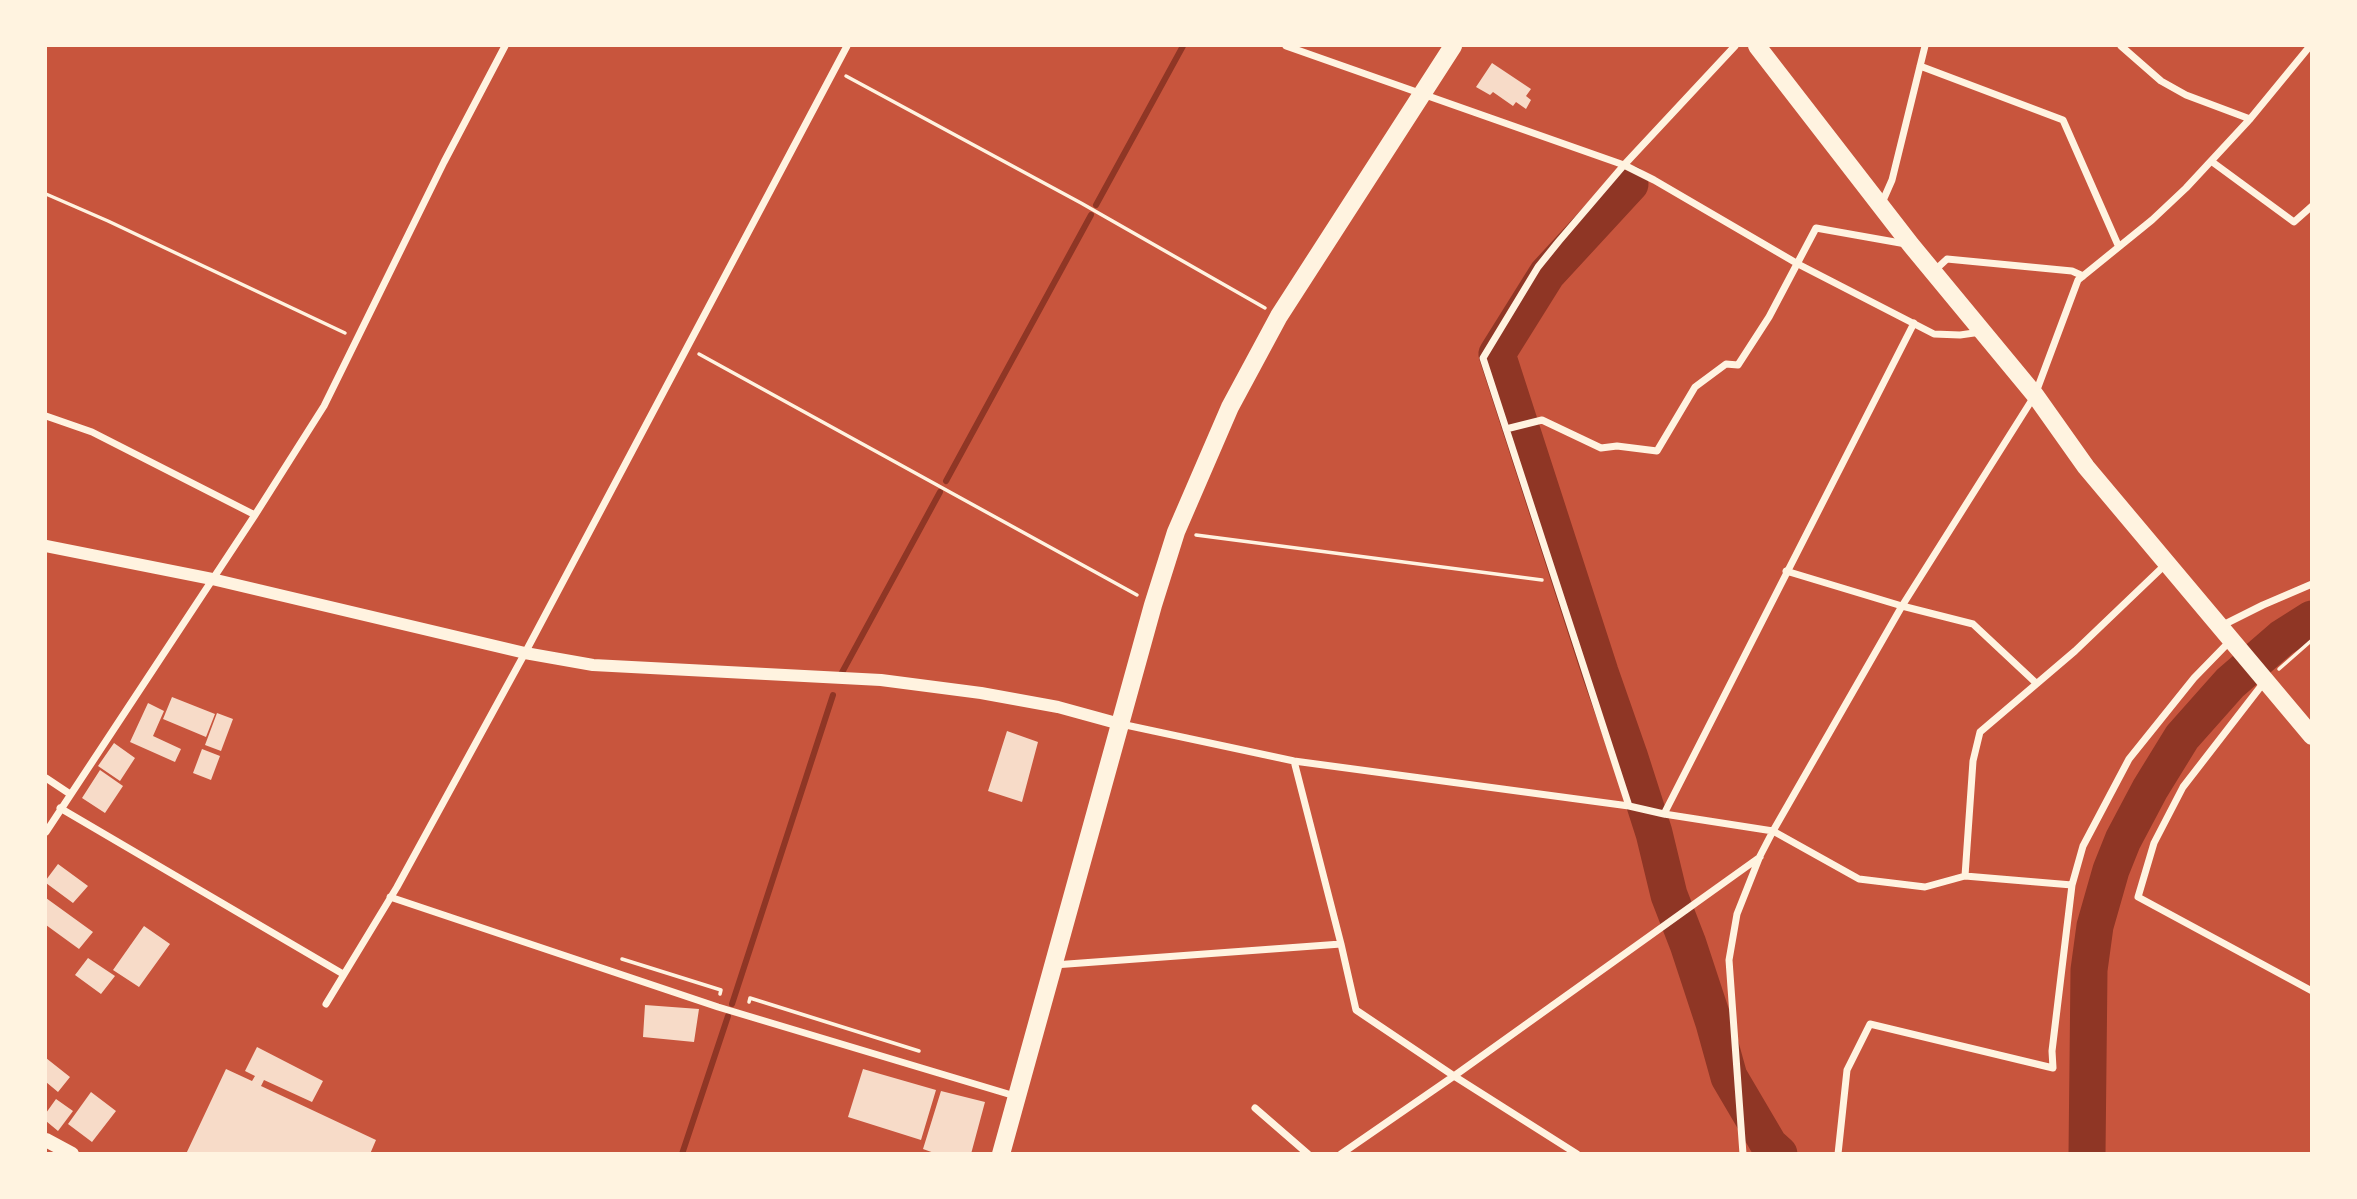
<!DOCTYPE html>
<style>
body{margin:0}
#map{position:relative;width:2357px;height:1199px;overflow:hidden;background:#c8553d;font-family:Barlow,sans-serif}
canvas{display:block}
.frame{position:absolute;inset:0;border:47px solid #fff3e0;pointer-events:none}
</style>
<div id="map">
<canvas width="2357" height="1199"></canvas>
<div class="frame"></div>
</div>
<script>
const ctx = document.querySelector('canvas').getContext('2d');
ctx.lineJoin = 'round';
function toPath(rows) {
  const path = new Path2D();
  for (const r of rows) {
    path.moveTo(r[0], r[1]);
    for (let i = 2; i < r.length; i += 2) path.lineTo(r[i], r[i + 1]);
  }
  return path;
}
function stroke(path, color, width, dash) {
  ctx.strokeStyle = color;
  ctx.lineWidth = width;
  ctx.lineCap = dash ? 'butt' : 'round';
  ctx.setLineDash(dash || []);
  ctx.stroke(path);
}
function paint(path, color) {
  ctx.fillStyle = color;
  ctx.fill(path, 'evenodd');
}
stroke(toPath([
 [1096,205,1183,46],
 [946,481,1091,215],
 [839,678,940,492],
 [732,1004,833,695],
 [682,1154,728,1016]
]), '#8f3625', 6);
stroke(toPath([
 [1630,184,1547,274,1497,354,1600,672,1629,755,1654,833,1669,895,1688,944,1714,1023,1729,1077,1769,1145,1779,1154],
 [2087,1154,2089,970,2095,926,2111,870,2123,840,2150,789,2182,737,2230,683,2282,638,2312,619]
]), '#8f3625', 37);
paint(toPath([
 [1492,63,1531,89,1526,96,1531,100,1526,109,1516,102,1513,106,1493,92,1490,95,1476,87],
 [172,697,215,714,206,737,163,719],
 [148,703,164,711,153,736,181,749,175,762,130,742],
 [217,713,233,719,221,751,205,745],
 [1007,731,1038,742,1022,802,988,791],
 [114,743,135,758,120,781,98,766],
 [202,749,220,756,211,780,193,773],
 [100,770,123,786,105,813,82,798],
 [58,864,88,886,73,903,46,883,46,880],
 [46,898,93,932,79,949,46,925],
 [144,926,170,944,139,987,113,970],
 [88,958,115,976,101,994,75,975],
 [645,1005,699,1009,694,1042,643,1037],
 [257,1047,323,1081,312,1102,264,1080,261,1086,376,1140,370,1154,186,1154,226,1069,252,1081,255,1076,245,1071],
 [46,1058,70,1077,58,1092,46,1082],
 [863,1069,936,1090,921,1140,848,1117],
 [941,1091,985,1102,971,1154,937,1154,923,1149],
 [91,1092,116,1111,92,1142,68,1124],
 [56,1099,73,1111,58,1131,46,1121,46,1113]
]), '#f7dbc8');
stroke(toPath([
 [846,76,1081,203,1265,308],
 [46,194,108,221,345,333],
 [699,354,1137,595],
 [1196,535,1542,580],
 [2279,669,2312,640],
 [622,959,721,990,720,994],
 [749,1002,750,998,919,1051]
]), '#fff3e0', 3.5);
stroke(toPath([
 [1286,46,1624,165,1654,180,1798,264,1934,334,1960,335,1981,332],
 [2121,46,2161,81,2186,95,2250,119],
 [1920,66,2063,120,2118,245],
 [2211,161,2294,222,2312,206],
 [1881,205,1892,180,1925,46],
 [1933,272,1947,259,2072,271,2083,276],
 [46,416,92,432,255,515],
 [1506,429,1542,420,1601,448,1617,446,1657,451,1695,387,1726,364,1738,365,1769,317,1816,228,1906,244],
 [1786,571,1902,606,1973,624,2036,683],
 [2221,626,2263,605,2312,584],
 [2265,681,2183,787,2154,843,2138,897,2312,991],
 [1121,724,1294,761,1629,806,1664,814,1773,831,1859,879,1925,887,1965,876,2072,885],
 [1294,761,1341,944],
 [46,778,70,794],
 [1629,806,1483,358,1538,267,1559,241,1624,165,1735,46],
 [60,808,343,974],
 [1664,814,1914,323],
 [46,832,255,515,324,406,444,162,505,46],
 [1965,876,1973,761,1980,732,2075,651,2167,563],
 [390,897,718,1007,1015,1096],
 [1054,965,1341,944,1356,1010,1454,1076,1577,1154],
 [326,1004,397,887,525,653,847,46],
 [1255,1108,1308,1154],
 [1341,1154,1454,1076,1760,857],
 [1743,1154,1729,960,1737,914,1760,856,1773,831,1902,606,2035,395,2078,280,2152,220,2186,188,2250,119,2310,46],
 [1838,1154,1847,1070,1870,1024,2053,1068,2052,1051,2072,885,2083,846,2129,759,2194,678,2231,640]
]), '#fff3e0', 7);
stroke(toPath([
 [46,546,212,579,525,653,593,665,881,680,981,693,1058,707,1120,724]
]), '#fff3e0', 12);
stroke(toPath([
 [46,1140,72,1154]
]), '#fff3e0', 14);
stroke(toPath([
 [1757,46,1911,245,2035,395,2086,467,2312,736],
 [1001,1154,1153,605,1176,532,1230,407,1279,316,1453,46]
]), '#fff3e0', 18);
</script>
